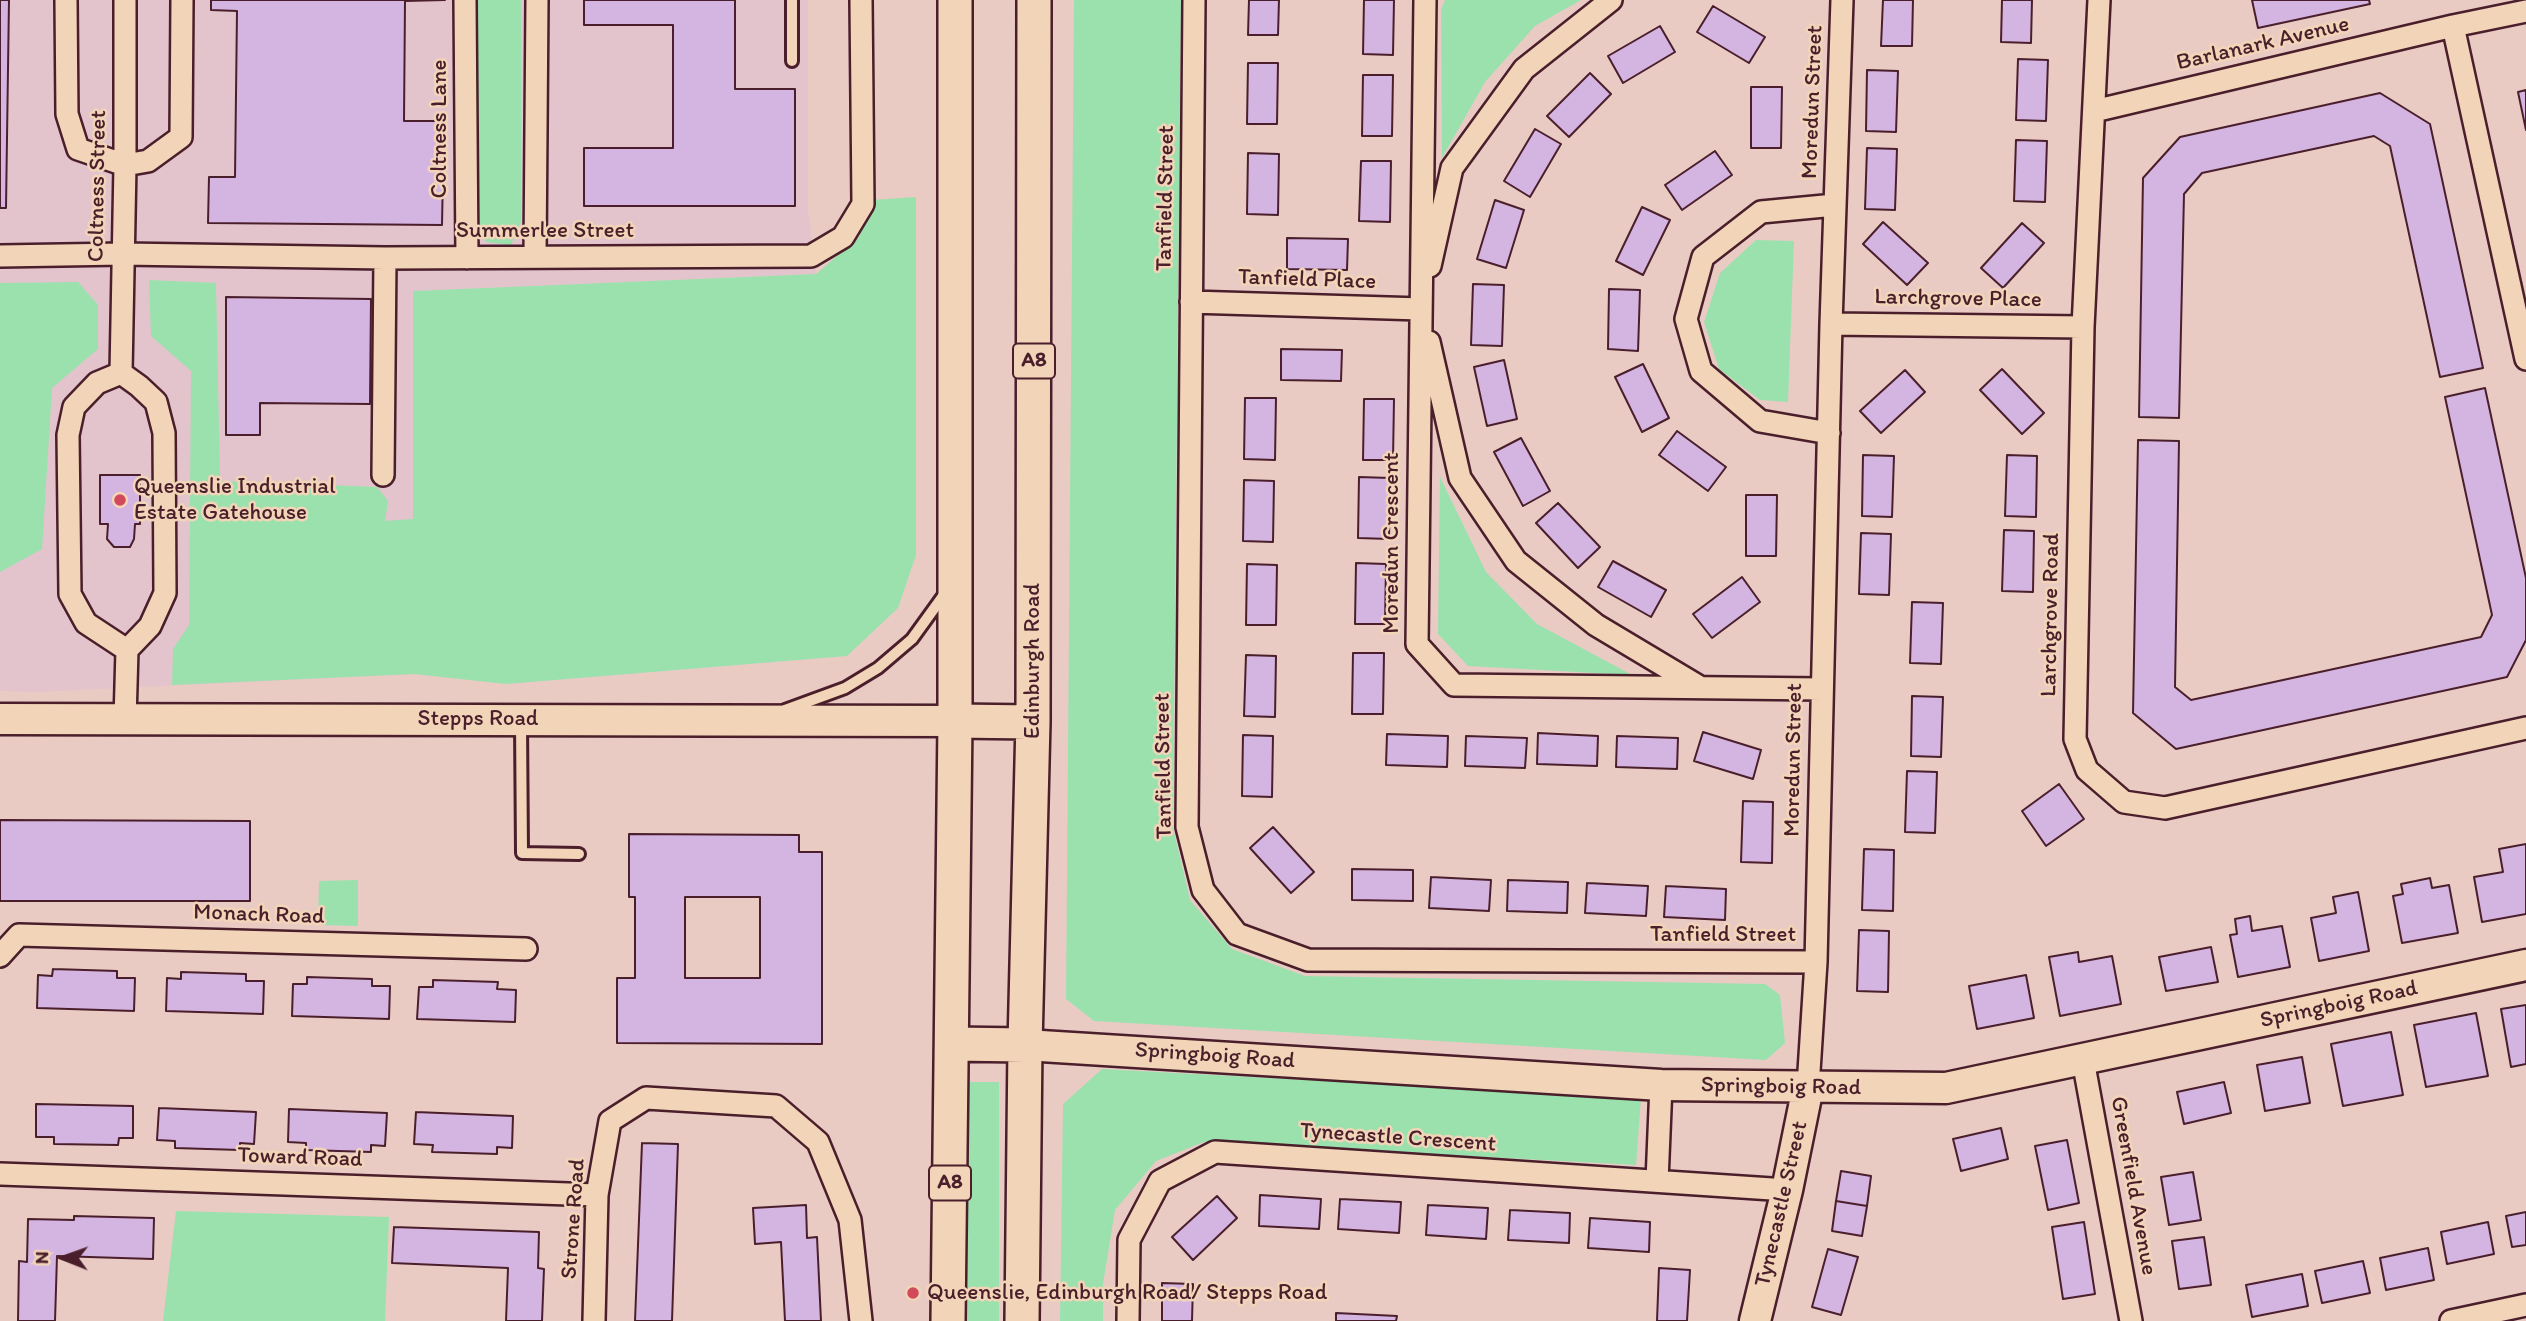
<!DOCTYPE html>
<style>
body{margin:0}
#map{position:relative;width:2526px;height:1321px;overflow:hidden;background:#e9cbc4;font-family:Itim,sans-serif}
canvas{display:block}
.north{position:absolute;left:28px;top:1223px;width:70px;height:70px;-webkit-text-stroke:5px #f2d5b8;paint-order:stroke;rotate:271deg;font-size:19px;font-weight:700;line-height:28px;text-align:center;color:#4a1f2b}
.north::after{content:'';display:block;margin:auto;width:24px;height:32px;background:#4a1f2b;clip-path:polygon(50% 0,100% 100%,50% 72%,0 100%)}
</style>
<div id="map">
<canvas width="2526" height="1321"></canvas>
<div class="north">N</div>
</div>
<script>
const ctx = document.querySelector('canvas').getContext('2d');
ctx.lineJoin = 'round';
function paint(path, color) {
  ctx.fillStyle = color;
  ctx.fill(path, 'evenodd');
}
function toPath(rows) {
  const path = new Path2D();
  for (const r of rows) {
    path.moveTo(r[0], r[1]);
    for (let i = 2; i < r.length; i += 2) path.lineTo(r[i], r[i + 1]);
  }
  return path;
}
function stroke(path, color, width, dash) {
  ctx.strokeStyle = color;
  ctx.lineWidth = width;
  ctx.lineCap = dash ? 'butt' : 'round';
  ctx.setLineDash(dash || []);
  ctx.stroke(path);
}
function label(font, color, halo, rows, align = 'center') {
  ctx.font = font + ' Itim,sans-serif';
  ctx.lineWidth = 5;
  ctx.setLineDash([]);
  ctx.textBaseline = 'middle';
  ctx.strokeStyle = halo;
  ctx.fillStyle = color;
  for (const [text, x, y, turn = 0] of rows) {
    ctx.save();
    ctx.translate(x, y);
    ctx.rotate((+turn || 0) * Math.PI / 180);
    ctx.textAlign = isNaN(turn) ? turn : align;
    if (halo) ctx.strokeText(text, 0, 0);
    ctx.fillText(text, 0, 0);
    ctx.restore();
  }
}
paint(toPath([
 [0,0,808,0,808,211,816,274,413,291,414,674,36,692,0,691]
]), '#e3c4cc');
paint(toPath([
 [477,0,521,0,521,222,511,245,486,242,477,227],
 [1074,0,1181,0,1173,828,1190,900,1232,949,1305,976,1765,984,1780,995,1785,1043,1766,1060,1094,1021,1066,999],
 [1445,0,1581,0,1535,26,1485,82,1442,158,1441,10],
 [916,197,916,555,898,608,847,656,506,684,414,674,172,685,173,649,189,625,191,371,151,336,149,280,216,283,220,481,377,487,388,501,385,521,413,519,413,291,816,274,859,237,872,200],
 [1756,240,1794,241,1788,402,1760,400,1719,369,1704,322,1720,273],
 [78,282,98,305,98,349,52,388,42,549,0,572,0,283],
 [1440,477,1486,572,1537,624,1632,675,1468,666,1438,634],
 [358,880,358,926,318,925,319,881],
 [1102,1069,1641,1098,1636,1165,1204,1142,1156,1161,1115,1210,1103,1284,1103,1321,1060,1321,1063,1104],
 [964,1082,999,1082,999,1321,964,1321],
 [176,1211,389,1217,385,1321,163,1321]
]), '#9be1ae');
const building = toPath([
 [0,0,9,0,6,208,0,208,0,0],
 [211,0,445,0,405,1,404,121,444,121,442,225,208,223,209,177,235,177,237,11,211,10,211,0],
 [584,0,735,0,735,89,795,89,795,206,584,206,584,148,673,148,673,25,584,25,584,0],
 [1249,0,1279,0,1278,35,1248,35,1249,0],
 [1364,0,1394,0,1393,55,1363,54,1364,0],
 [1883,0,1913,0,1912,46,1881,46,1883,0],
 [2002,0,2032,0,2031,43,2001,42,2002,0],
 [2252,0,2369,0,2370,4,2258,28,2252,0],
 [1713,6,1765,37,1749,63,1697,32,1713,6],
 [1660,26,1675,52,1623,83,1608,56,1660,26],
 [2018,59,2048,60,2046,121,2016,120,2018,59],
 [1248,63,1278,63,1277,124,1247,124,1248,63],
 [1867,70,1898,71,1896,132,1866,131,1867,70],
 [1590,73,1611,94,1569,137,1547,116,1590,73],
 [1363,75,1393,75,1392,136,1362,136,1363,75],
 [1751,87,1782,87,1781,148,1751,148,1751,87],
 [2526,90,2526,130,2518,92,2526,90],
 [2380,93,2430,124,2483,368,2440,377,2390,146,2374,136,2202,173,2184,194,2179,418,2139,417,2143,178,2180,137,2380,93],
 [1535,129,1561,144,1530,197,1504,181,1535,129],
 [2016,140,2047,141,2045,202,2014,201,2016,140],
 [1867,148,1897,149,1895,210,1865,209,1867,148],
 [1715,151,1732,175,1682,210,1665,185,1715,151],
 [1248,153,1279,154,1278,215,1247,214,1248,153],
 [1361,161,1391,161,1390,222,1359,221,1361,161],
 [1495,200,1524,210,1506,268,1477,259,1495,200],
 [1642,207,1670,220,1643,275,1616,261,1642,207],
 [1883,222,1928,263,1907,285,1863,244,1883,222],
 [2022,223,2044,243,2003,288,1981,268,2022,223],
 [1287,238,1348,239,1347,270,1287,269,1287,238],
 [1473,284,1504,285,1502,346,1471,345,1473,284],
 [1609,289,1640,290,1638,351,1608,349,1609,289],
 [226,297,371,299,370,404,260,403,260,435,226,435,226,297],
 [1281,349,1342,350,1341,381,1281,380,1281,349],
 [1504,360,1517,419,1487,426,1474,367,1504,360],
 [1643,364,1669,418,1642,432,1615,377,1643,364],
 [2002,369,2044,413,2022,434,1980,390,2002,369],
 [1905,370,1925,392,1881,433,1860,411,1905,370],
 [2485,388,2526,578,2526,640,2507,677,2176,749,2133,713,2138,440,2179,441,2175,687,2191,700,2481,637,2492,615,2445,397,2485,388],
 [1245,398,1276,398,1275,460,1244,459,1245,398],
 [1364,399,1394,399,1393,460,1363,460,1364,399],
 [1677,431,1726,467,1708,491,1659,455,1677,431],
 [1521,438,1550,491,1523,506,1494,452,1521,438],
 [1863,455,1894,456,1892,517,1862,516,1863,455],
 [2007,455,2037,456,2036,517,2005,516,2007,455],
 [100,475,140,475,140,524,135,524,134,539,130,547,114,547,107,539,108,524,100,524,100,475],
 [1359,477,1390,478,1389,539,1358,538,1359,477],
 [1244,480,1274,481,1273,542,1243,541,1244,480],
 [1746,495,1777,495,1776,556,1746,556,1746,495],
 [1558,503,1600,547,1578,568,1536,523,1558,503],
 [2004,530,2034,531,2033,592,2002,591,2004,530],
 [1861,533,1891,534,1889,595,1859,594,1861,533],
 [1613,561,1666,590,1651,617,1598,587,1613,561],
 [1356,563,1386,564,1385,624,1355,624,1356,563],
 [1247,564,1277,565,1276,625,1246,625,1247,564],
 [1742,577,1760,602,1712,638,1693,614,1742,577],
 [1912,602,1943,603,1941,664,1910,663,1912,602],
 [1353,653,1384,653,1383,714,1352,714,1353,653],
 [1246,655,1276,656,1275,717,1244,716,1246,655],
 [1912,696,1943,697,1941,757,1911,756,1912,696],
 [1703,732,1761,750,1753,779,1694,761,1703,732],
 [1538,733,1598,736,1597,766,1537,764,1538,733],
 [1387,734,1448,736,1447,767,1386,765,1387,734],
 [1243,735,1273,736,1272,797,1242,796,1243,735],
 [1466,736,1527,738,1525,768,1465,766,1466,736],
 [1617,736,1678,738,1677,769,1616,767,1617,736],
 [1907,771,1937,772,1935,833,1905,832,1907,771],
 [2059,784,2084,819,2046,846,2022,811,2059,784],
 [1743,801,1773,802,1772,863,1741,862,1743,801],
 [0,820,250,821,250,901,0,901,0,820],
 [1273,827,1314,872,1291,893,1250,848,1273,827],
 [629,834,799,835,799,852,822,852,822,1044,617,1043,617,978,635,978,635,897,629,897,629,834],
 [685,897,760,897,760,978,685,978,685,897],
 [2526,844,2526,914,2482,922,2474,877,2503,872,2499,849,2526,844],
 [1864,849,1894,850,1893,911,1862,910,1864,849],
 [1352,869,1413,870,1413,901,1352,900,1352,869],
 [1431,877,1491,880,1489,911,1429,908,1431,877],
 [2430,878,2432,888,2449,885,2458,933,2402,943,2393,896,2403,894,2401,884,2430,878],
 [1508,880,1568,882,1567,913,1507,911,1508,880],
 [1587,883,1648,886,1646,916,1585,913,1587,883],
 [1666,886,1726,889,1725,920,1664,917,1666,886],
 [2358,892,2369,951,2319,961,2311,918,2336,913,2333,897,2358,892],
 [2250,916,2252,931,2282,926,2290,967,2238,977,2230,935,2237,934,2235,919,2250,916],
 [1859,930,1889,931,1888,992,1857,991,1859,930],
 [2211,947,2218,982,2166,991,2159,957,2211,947],
 [2078,952,2079,962,2112,956,2121,1004,2060,1016,2049,957,2078,952],
 [53,969,117,971,117,978,135,978,134,1011,37,1008,38,975,52,976,53,969],
 [181,972,246,974,246,981,264,981,263,1014,166,1011,167,978,181,979,181,972],
 [2026,975,2034,1018,1977,1029,1969,986,2026,975],
 [307,977,372,979,372,986,390,986,389,1019,292,1016,293,984,307,984,307,977],
 [433,980,498,982,497,989,516,990,515,1022,417,1019,419,987,433,987,433,980],
 [2526,1005,2526,1064,2511,1067,2501,1009,2526,1005],
 [2476,1013,2488,1076,2426,1087,2414,1025,2476,1013],
 [2391,1032,2403,1095,2343,1106,2331,1044,2391,1032],
 [2302,1057,2310,1103,2265,1111,2257,1065,2302,1057],
 [2224,1082,2231,1113,2184,1124,2177,1092,2224,1082],
 [36,1104,133,1106,133,1138,119,1138,118,1145,54,1144,54,1137,36,1137,36,1104],
 [159,1108,256,1112,254,1144,240,1143,240,1150,175,1148,175,1141,157,1140,159,1108],
 [289,1109,387,1113,385,1146,371,1145,371,1152,306,1150,306,1143,288,1142,289,1109],
 [416,1112,513,1116,512,1148,497,1147,497,1154,432,1152,433,1145,414,1144,416,1112],
 [2001,1128,2008,1159,1961,1171,1953,1139,2001,1128],
 [2067,1140,2079,1203,2048,1210,2035,1146,2067,1140],
 [642,1143,678,1144,672,1321,635,1321,642,1143],
 [1841,1171,1871,1176,1867,1206,1836,1201,1841,1171],
 [2193,1172,2201,1220,2169,1225,2161,1177,2193,1172],
 [1260,1195,1321,1199,1319,1229,1259,1226,1260,1195],
 [1217,1196,1237,1218,1193,1260,1172,1237,1217,1196],
 [1340,1199,1401,1202,1399,1233,1338,1229,1340,1199],
 [1836,1201,1867,1206,1862,1236,1832,1231,1836,1201],
 [806,1205,807,1238,817,1237,821,1321,785,1321,781,1242,755,1244,753,1208,806,1205],
 [1428,1205,1488,1208,1486,1239,1426,1235,1428,1205],
 [1510,1210,1570,1213,1569,1243,1508,1240,1510,1210],
 [2526,1212,2526,1245,2512,1247,2506,1216,2526,1212],
 [74,1216,154,1218,153,1259,57,1256,55,1321,18,1321,19,1261,27,1262,28,1219,74,1220,74,1216],
 [1590,1218,1650,1222,1649,1252,1588,1248,1590,1218],
 [2084,1222,2095,1294,2063,1299,2052,1227,2084,1222],
 [2488,1222,2494,1254,2447,1264,2441,1232,2488,1222],
 [394,1227,539,1232,538,1268,544,1269,542,1321,506,1321,508,1268,392,1263,394,1227],
 [2204,1237,2211,1285,2179,1289,2172,1241,2204,1237],
 [2428,1248,2434,1280,2386,1290,2380,1258,2428,1248],
 [1828,1249,1858,1257,1841,1315,1812,1307,1828,1249],
 [2363,1261,2370,1293,2322,1303,2315,1271,2363,1261],
 [1659,1268,1690,1270,1687,1321,1657,1321,1659,1268],
 [2302,1274,2308,1306,2252,1317,2246,1285,2302,1274],
 [1162,1283,1193,1284,1192,1321,1162,1321,1162,1283],
 [1336,1313,1397,1316,1396,1321,1336,1321,1336,1313]
]);
paint(building, '#d4b4e0');
stroke(building, '#4a1f2b', 2);
const lane = toPath([
 [792,0,792,61],
 [785,710,845,688,878,668,912,639,946,592],
 [521,722,522,853,579,854]
]);
const street = toPath([
 [66,0,67,114,78,149,125,165,148,161,181,137,182,0],
 [465,0,467,258],
 [1194,0,1187,827,1203,890,1237,934,1308,960,1816,962],
 [1425,0,1417,644,1454,685,1822,689],
 [2099,0,2083,327,2075,739,2087,770,2124,802,2165,808,2526,728],
 [2453,26,2526,359],
 [2094,111,2453,26,2526,11],
 [0,256,123,254,385,258,811,256,843,237,863,204,861,0],
 [535,257,537,0],
 [1430,266,1452,168,1524,69,1611,0],
 [1191,302,1421,309],
 [1831,324,2083,327],
 [1429,342,1460,478,1516,561,1596,625,1698,686],
 [121,373,139,386,156,402,164,433,165,593,150,626,127,650,125,720],
 [121,373,125,165,125,0],
 [121,373,97,383,74,407,68,435,70,594,86,623,127,650],
 [1829,433,1760,421,1701,371,1686,319,1703,257,1761,212,1835,205],
 [383,475,385,258],
 [0,956,19,935,526,949],
 [2083,1060,2131,1321],
 [1808,1087,1816,962,1831,324,1842,0],
 [0,1174,597,1195],
 [1657,1181,1661,1085],
 [594,1321,597,1195,610,1121,646,1098,776,1106,818,1142,850,1220,861,1321],
 [1128,1321,1129,1240,1160,1181,1215,1152,1787,1190],
 [2451,1321,2526,1305]
]);
const secondary = toPath([
 [0,719,955,721],
 [1025,1045,1661,1085,1946,1088,2526,965],
 [1755,1321,1787,1190,1808,1087]
]);
const primary = toPath([
 [955,721,1033,722],
 [952,1044,1025,1045],
 [948,1321,955,721,955,0],
 [1022,1321,1025,1045,1033,722,1034,0]
]);
stroke(lane, '#4a1f2b', 16);
stroke(street, '#4a1f2b', 26);
stroke(secondary, '#4a1f2b', 35);
stroke(primary, '#4a1f2b', 38);
stroke(lane, '#f2d5b8', 10);
stroke(street, '#f2d5b8', 21);
stroke(secondary, '#f2d5b8', 30);
stroke(primary, '#f2d5b8', 33);
for (const [x, y, r, color] of [
 [120,500,7,"#d1495b"],
 [913,1293,7,"#d1495b"]
]) {
  const dot = new Path2D();
  dot.arc(x, y, r, 0, 2 * Math.PI);
  ctx.fillStyle = color;
  ctx.fill(dot);
  stroke(dot, '#f2d5b8', 2.5);
}
for (const [x, y, w] of [
 [1034,361,42],
 [950,1183,42]
]) {
  const box = new Path2D();
  box.roundRect(x - w / 2, y - 17.5, w, 35, 5);
  ctx.fillStyle = '#f2d5b8';
  ctx.fill(box);
  stroke(box, '#4a1f2b', 2);
}
label('bold 21px', '#4a1f2b', null, [
 ["A8",1034,361],
 ["A8",950,1183]
]);
label('23px', '#4a1f2b', '#f2d5b8', [
 ["Barlanark Avenue",2263,44,-13],
 ["Moredun Street",1813,102,-88],
 ["Coltness Lane",440,129,-90],
 ["Coltness Street",98,186,-89],
 ["Tanfield Street",1166,198,-89],
 ["Summerlee Street",545,231],
 ["Tanfield Place",1307,280,2],
 ["Larchgrove Place",1958,299,1],
 ["Moredun Crescent",1392,543,-90],
 ["Larchgrove Road",2051,615,-89],
 ["Edinburgh Road",1033,661,-90],
 ["Stepps Road",478,719],
 ["Moredun Street",1794,760,-89],
 ["Tanfield Street",1164,766,-91],
 ["Monach Road",259,915,2],
 ["Tanfield Street",1723,935],
 ["Springboig Road",2339,1005,-12],
 ["Springboig Road",1215,1056,4],
 ["Springboig Road",1781,1087,1],
 ["Tynecastle Crescent",1398,1138,4],
 ["Toward Road",300,1158,2],
 ["Greenfield Avenue",2133,1186,80],
 ["Tynecastle Street",1782,1204,-77],
 ["Strone Road",574,1219,-86]
]);
label('23px', '#4a1f2b', '#f2d5b8', [
 ["Queenslie Industrial",134,487],
 ["Estate Gatehouse",134,513],
 ["Queenslie, Edinburgh Road/ Stepps Road",927,1293]
], 'left');
</script>
